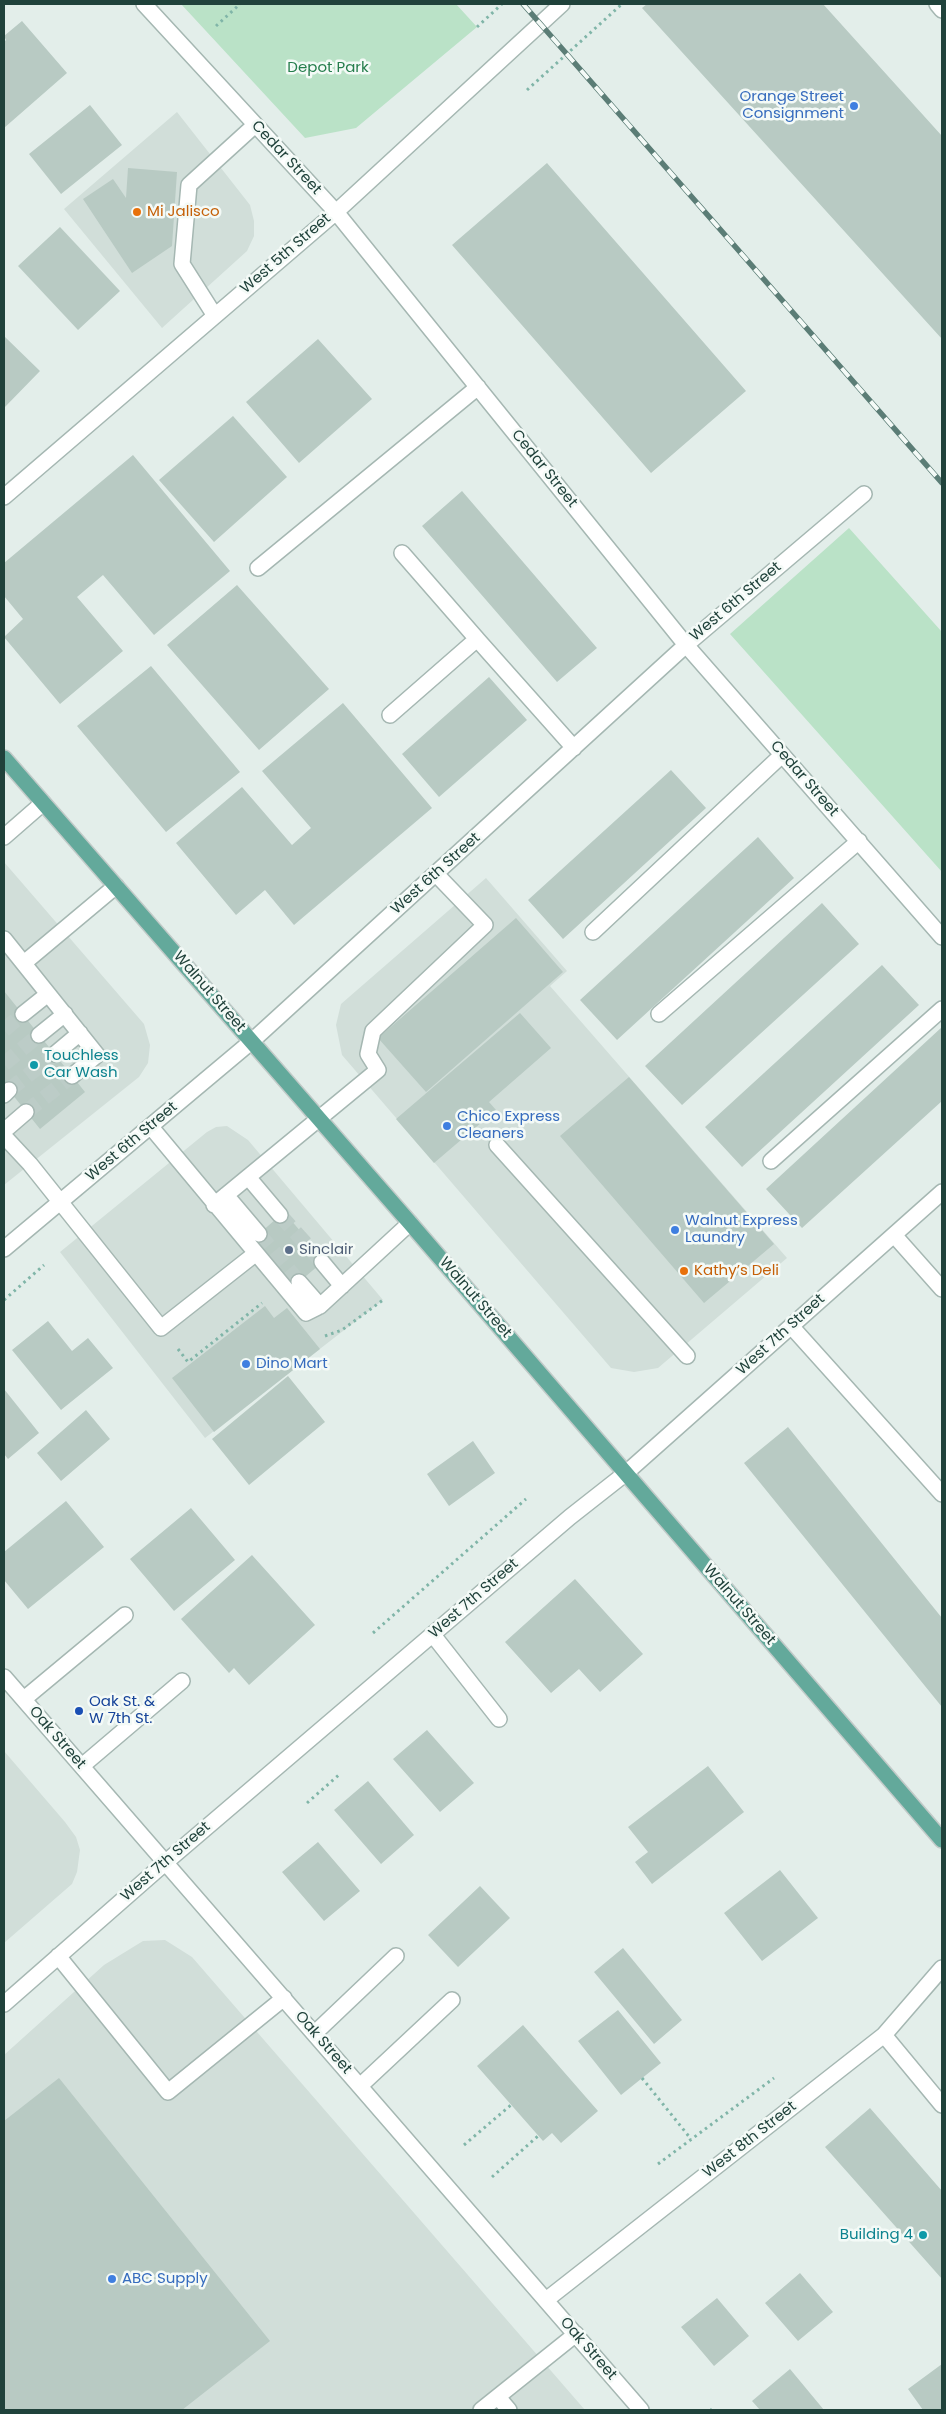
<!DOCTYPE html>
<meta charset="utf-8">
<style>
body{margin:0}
#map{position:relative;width:946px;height:2414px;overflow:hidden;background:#e3eeea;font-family:Poppins,sans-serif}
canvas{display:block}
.frame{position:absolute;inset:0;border:5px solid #20423b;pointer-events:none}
</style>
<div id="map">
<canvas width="946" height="2414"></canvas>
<div class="frame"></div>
</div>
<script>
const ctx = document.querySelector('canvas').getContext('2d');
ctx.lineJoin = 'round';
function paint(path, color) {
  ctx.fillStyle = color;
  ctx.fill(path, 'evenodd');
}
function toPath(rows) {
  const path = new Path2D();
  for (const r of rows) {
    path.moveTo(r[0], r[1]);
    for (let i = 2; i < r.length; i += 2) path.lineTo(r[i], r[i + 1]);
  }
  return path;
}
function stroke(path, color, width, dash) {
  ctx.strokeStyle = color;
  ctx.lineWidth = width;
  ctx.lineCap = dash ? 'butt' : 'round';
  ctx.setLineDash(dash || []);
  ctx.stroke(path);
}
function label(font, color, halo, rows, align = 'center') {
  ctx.font = font + ' Poppins,sans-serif';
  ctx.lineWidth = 5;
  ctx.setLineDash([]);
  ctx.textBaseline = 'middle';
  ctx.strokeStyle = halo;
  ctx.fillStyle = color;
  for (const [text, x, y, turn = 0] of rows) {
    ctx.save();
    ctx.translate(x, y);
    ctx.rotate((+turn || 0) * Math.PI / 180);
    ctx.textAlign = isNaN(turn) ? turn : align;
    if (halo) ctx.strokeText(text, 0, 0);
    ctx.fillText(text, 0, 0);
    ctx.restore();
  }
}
paint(toPath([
 [177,112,250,205,254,221,254,236,247,251,162,328,64,209],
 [4,862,144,1024,150,1045,148,1063,139,1077,4,1185],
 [486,878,567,971,550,986,787,1258,658,1368,634,1372,611,1368,342,1055,336,1025,341,1004],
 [227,1126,248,1140,383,1300,205,1438,60,1252,207,1132,216,1127],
 [4,1751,65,1822,76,1837,80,1850,77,1872,72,1884,4,1943],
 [165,1940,192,1957,585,2410,4,2410,4,2055,104,1965,143,1941]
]), '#d1ded9');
paint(toPath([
 [181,4,456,4,477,27,356,128,305,138],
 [849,528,942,632,942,872,730,634]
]), '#bae2c7');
paint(toPath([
 [647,4,823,4,942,136,942,339,642,8],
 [22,21,67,73,4,128,4,42,6,40,4,36],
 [90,105,122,145,61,194,29,154],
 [547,163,746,391,651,473,452,245],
 [128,168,177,172,172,246,132,273,83,199,113,179,126,198],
 [60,227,120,291,78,330,18,266],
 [4,336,40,371,4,408],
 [318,339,372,399,299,463,246,402],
 [233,416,287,477,214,542,159,480],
 [133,455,230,571,154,635,103,575,77,597,123,651,60,704,4,637,23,619,4,596,4,563],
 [462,491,597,648,557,682,422,526],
 [237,585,329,689,259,750,167,645],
 [151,666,240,772,166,832,77,726],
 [489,677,527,720,439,797,402,754],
 [343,703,432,808,294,925,265,890,236,915,176,843,242,787,292,845,311,828,262,771],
 [671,770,706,808,563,939,528,900],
 [758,837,794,878,617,1040,580,1000],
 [822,903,859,944,682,1105,645,1066],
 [516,918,563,972,426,1092,378,1038],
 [882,965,919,1005,742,1167,705,1127],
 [4,991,85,1092,40,1129,4,1084],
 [520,1013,551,1048,489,1102,496,1110,434,1163,396,1119],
 [942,1027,942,1101,802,1228,766,1189],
 [629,1077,774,1244,704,1303,560,1136],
 [284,1212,325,1260,293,1287,252,1240],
 [265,1306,274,1318,287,1308,320,1349,214,1432,172,1378],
 [48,1321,72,1351,88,1338,113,1368,61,1410,12,1350],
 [288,1376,325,1422,249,1485,212,1439],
 [4,1389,39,1433,8,1459,4,1454],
 [86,1410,110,1439,61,1481,37,1453],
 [788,1427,942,1618,942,1707,744,1463],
 [473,1441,495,1473,449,1506,427,1474],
 [66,1501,104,1547,28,1609,4,1580,4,1552],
 [191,1508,235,1560,174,1611,130,1559],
 [252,1555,315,1625,249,1685,234,1668,229,1673,181,1619],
 [575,1579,643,1654,600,1692,579,1669,551,1693,505,1642],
 [427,1730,474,1783,440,1812,393,1759],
 [708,1766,744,1812,652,1884,635,1862,648,1852,628,1827],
 [368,1781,414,1835,381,1864,334,1810],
 [318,1842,360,1891,324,1921,282,1872],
 [780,1870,818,1918,762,1961,724,1913],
 [480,1886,510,1918,458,1967,428,1935],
 [623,1948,682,2020,654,2044,594,1972],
 [618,2010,661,2063,621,2095,578,2041],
 [523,2025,598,2111,561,2143,552,2133,543,2141,477,2066],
 [59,2078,270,2341,182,2410,4,2410,4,2121],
 [870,2108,942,2191,942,2279,825,2147],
 [800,2273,833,2312,798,2341,765,2303],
 [717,2298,749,2336,714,2366,681,2327],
 [942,2364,942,2410,923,2410,908,2389],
 [790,2369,824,2410,760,2410,752,2401]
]), '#b8cac3');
stroke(toPath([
 [4,1030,23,1014],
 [4,1064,39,1035],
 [9,1090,55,1054],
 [26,1112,72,1076],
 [280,1215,322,1262],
 [259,1234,299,1282]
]), '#bcccc7', 15, [15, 8]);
const minor = toPath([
 [144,4,336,212,686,645,942,937],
 [937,4,942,10],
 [215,316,182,264,189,185,255,125],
 [4,497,336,212,562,4],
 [402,553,477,639],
 [258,568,478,387],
 [390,715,477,639,574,748],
 [4,837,43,803],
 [593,932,782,755],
 [4,939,97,1055,72,1076],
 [24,963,116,886],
 [23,1014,48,994],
 [659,1014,859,841],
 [39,1035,65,1014],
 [55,1054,80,1033],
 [4,1095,9,1090],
 [151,1127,306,1313,320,1306,410,1223],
 [4,1131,26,1112],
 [4,1136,30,1164,161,1328,255,1254],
 [497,1145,687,1356],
 [771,1161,942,1009],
 [248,1177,280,1215],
 [226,1195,259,1234],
 [214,1205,378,1070,368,1054,373,1031,485,925,436,874],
 [894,1235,942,1289],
 [4,1249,252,1041,686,645,864,494],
 [322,1262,342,1286],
 [299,1282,320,1306],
 [791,1326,942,1494],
 [433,1635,499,1719],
 [4,1677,641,2410],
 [24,1699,125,1615],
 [82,1766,182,1681],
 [58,1956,168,2092,284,1998],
 [4,2004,166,1862,570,1517,626,1473,942,1192],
 [315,2033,396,1956],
 [884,2035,942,2105],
 [360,2086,452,2000],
 [546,2300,884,2035,942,1968],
 [498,2397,509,2410],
 [481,2410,576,2334]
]);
const major = toPath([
 [4,758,410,1223,942,1840]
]);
stroke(minor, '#a5b7b2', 18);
stroke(major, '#c1cac8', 18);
stroke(toPath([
 [216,26,240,4],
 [477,27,502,4],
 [527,90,622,4],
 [4,1300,44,1265],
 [325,1336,342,1330,383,1300],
 [178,1349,188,1362,262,1303],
 [373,1633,526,1499],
 [307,1803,341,1773],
 [642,2078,691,2139],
 [464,2145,511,2105],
 [658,2164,774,2078],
 [492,2177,538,2136],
 [711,2410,712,2409]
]), '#80b5a8', 3, [2.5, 4]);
stroke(minor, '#fff', 15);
stroke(major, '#63a99b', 15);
const rail = toPath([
 [523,4,942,483]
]);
stroke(rail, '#5b7d76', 5.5);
stroke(rail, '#f4faf7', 4, [11]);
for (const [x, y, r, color] of [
 [854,106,5,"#3f7fe0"],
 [137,212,5,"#e8710a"],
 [34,1065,5,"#0f9aa8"],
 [447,1126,5,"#3f7fe0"],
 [675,1230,5,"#3f7fe0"],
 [289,1250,5,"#5c6f8a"],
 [684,1271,5,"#e8710a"],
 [246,1364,5,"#3f7fe0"],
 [79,1711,5,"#1a4fb4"],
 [923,2235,5,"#0f9aa8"],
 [112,2279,5,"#3f7fe0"]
]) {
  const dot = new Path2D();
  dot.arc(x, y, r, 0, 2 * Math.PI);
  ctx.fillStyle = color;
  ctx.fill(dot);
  stroke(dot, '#f4faf7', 2);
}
label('15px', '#267e4d', '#f4faf7', [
 ["Depot Park",328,68]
]);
label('15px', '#366cbe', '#f4faf7', [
 ["Orange Street",844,97,"right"],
 ["Consignment",844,114,"right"],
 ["Chico Express",457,1117],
 ["Cleaners",457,1134],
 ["Walnut Express",685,1221],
 ["Laundry",685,1238],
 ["Dino Mart",256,1364],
 ["ABC Supply",122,2279]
], 'left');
label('15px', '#20423b', '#f4faf7', [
 ["Cedar Street",286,158,47],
 ["West 5th Street",286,254,-41],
 ["Cedar Street",544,469,51],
 ["West 6th Street",736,602,-40],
 ["Cedar Street",804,779,49],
 ["West 6th Street",436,874,-42],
 ["Walnut Street",209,992,49],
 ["West 6th Street",132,1142,-40],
 ["Walnut Street",475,1298,49],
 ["West 7th Street",781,1335,-42],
 ["West 7th Street",474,1599,-41],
 ["Walnut Street",739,1605,49],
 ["Oak Street",57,1738,49],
 ["West 7th Street",166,1862,-41],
 ["Oak Street",323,2043,49],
 ["West 8th Street",750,2140,-38],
 ["Oak Street",588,2349,49]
]);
label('15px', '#c56008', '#f4faf7', [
 ["Mi Jalisco",147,212],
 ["Kathy’s Deli",694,1271]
], 'left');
label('15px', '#0d838f', '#f4faf7', [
 ["Touchless",44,1056],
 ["Car Wash",44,1073],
 ["Building 4",913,2235,"right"]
], 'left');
label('15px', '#4e5e75', '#f4faf7', [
 ["Sinclair",299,1250]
], 'left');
label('15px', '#164399', '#f4faf7', [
 ["Oak St. &",89,1702],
 ["W 7th St.",89,1719]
], 'left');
</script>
